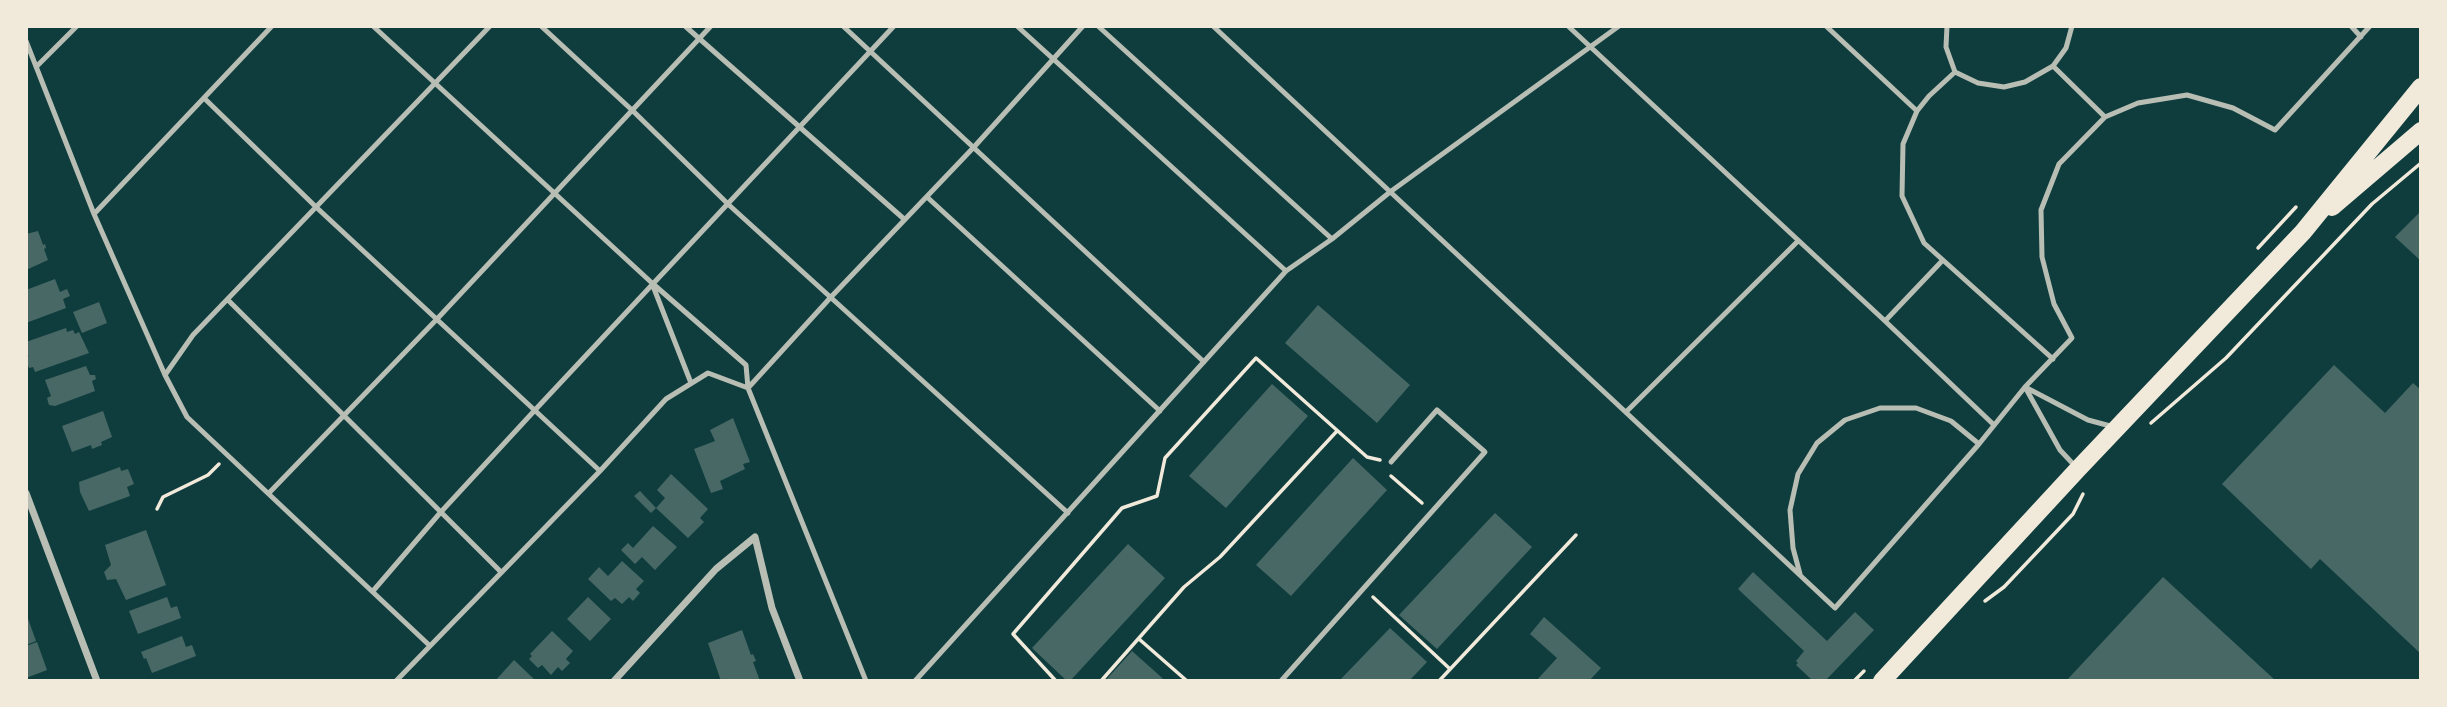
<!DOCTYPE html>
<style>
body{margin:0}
#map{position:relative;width:2447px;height:707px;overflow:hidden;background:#0f3d3e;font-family:"Alegreya Sans",sans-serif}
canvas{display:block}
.frame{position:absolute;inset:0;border:28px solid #f1e9da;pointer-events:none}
</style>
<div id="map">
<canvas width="2447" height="707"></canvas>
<div class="frame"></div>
</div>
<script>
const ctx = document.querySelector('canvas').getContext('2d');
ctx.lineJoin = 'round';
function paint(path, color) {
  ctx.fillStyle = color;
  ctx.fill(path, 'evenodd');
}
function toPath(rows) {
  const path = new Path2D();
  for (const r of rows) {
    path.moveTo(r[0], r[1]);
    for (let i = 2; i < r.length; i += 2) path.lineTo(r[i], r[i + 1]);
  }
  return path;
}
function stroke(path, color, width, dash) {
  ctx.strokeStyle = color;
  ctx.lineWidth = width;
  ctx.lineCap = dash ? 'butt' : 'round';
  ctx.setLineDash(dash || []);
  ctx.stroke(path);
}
paint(toPath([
 [2421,211,2421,261,2395,237],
 [38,231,43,245,45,244,46,248,44,249,48,260,26,270,26,234],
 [55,279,60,292,67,289,70,296,63,299,66,308,26,323,26,290],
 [99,302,107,323,82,333,73,312],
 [1318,305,1410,385,1377,423,1285,343],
 [66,328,67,332,73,330,75,334,79,332,89,353,35,372,33,367,29,368,26,360,26,357,29,356,26,353,26,342],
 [2334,365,2385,413,2413,383,2421,390,2421,654,2320,559,2311,569,2222,484],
 [86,366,90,375,95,375,96,379,92,381,95,391,55,406,49,405,47,398,51,396,45,380],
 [1272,384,1308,416,1226,508,1189,476],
 [103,411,112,437,101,442,102,445,92,449,91,445,72,452,62,426],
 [733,418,750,462,743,464,745,469,720,481,723,489,711,493,694,449,715,441,710,430],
 [1353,458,1387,490,1291,596,1256,565],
 [120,467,121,471,128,469,134,484,127,487,130,496,89,511,80,492,79,482],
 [671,474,708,509,700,518,704,522,688,538,656,508,665,498,657,490],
 [640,491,656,508,651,513,634,496],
 [1495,513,1532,547,1437,649,1399,615],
 [653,526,677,547,655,570,642,557,635,564,621,550,628,543,633,548],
 [146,530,166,585,126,600,116,579,107,580,104,572,111,565,105,545],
 [1128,544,1165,578,1070,681,1067,681,1032,648],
 [622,561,644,581,636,589,640,593,633,601,629,597,622,604,615,598,611,601,588,579,599,567,608,576],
 [1753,572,1827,641,1855,612,1874,630,1825,681,1813,681,1796,665,1798,663,1796,661,1804,651,1738,589],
 [2163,577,2276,681,2066,681],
 [167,597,171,608,177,606,181,618,138,634,129,611],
 [588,597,611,619,590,641,567,619],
 [26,613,36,641,26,645],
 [1544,617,1601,668,1589,681,1536,681,1557,658,1530,634],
 [1390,628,1427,662,1409,681,1339,681],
 [742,630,751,655,753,654,756,661,753,662,760,681,721,681,708,643],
 [552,631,573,651,566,659,570,663,562,671,558,667,551,675,542,665,538,668,529,659,532,656,530,654],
 [182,636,186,647,192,645,196,656,152,673,146,658,144,659,141,652],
 [37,642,47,670,26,678,26,646],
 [1132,651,1160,676,1165,681,1105,681],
 [514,660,536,681,495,681]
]), '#486865');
stroke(toPath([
 [2258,248,2296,207],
 [2151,423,2226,358,2372,204,2421,163],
 [1391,476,1422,503],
 [157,509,163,497,208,475,219,464],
 [1373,597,1450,669],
 [1985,601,2004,587,2073,514,2083,494],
 [1139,639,1187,681],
 [1056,681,1013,634,1122,508,1157,496,1165,458,1256,358,1367,457,1380,460],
 [1101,681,1184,587,1220,557,1337,431],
 [1439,681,1576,535],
 [1854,681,1864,671]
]), '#f1e9da', 3.5);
stroke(toPath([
 [373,26,652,283,746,365,748,388,866,681],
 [541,26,633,111,729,205,1068,513],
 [685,26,904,219],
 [843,26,1204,362],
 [1017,26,1286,271],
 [1098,26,1332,239],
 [1213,26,1835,608,1979,444,2025,387,2072,338,2054,304,2042,257,2041,210,2059,164,2105,117,2138,103,2187,95,2233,108,2275,130,2370,26],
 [1568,26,1885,321,1994,425],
 [1826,26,1917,111],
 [1947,26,1946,47,1955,72,1978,83,2004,87,2025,82,2053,66,2066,48,2072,26],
 [2351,26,2361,37],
 [26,41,94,214,165,375,187,417,429,645],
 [2053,66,2105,117],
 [36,67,77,26],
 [1955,72,1929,96,1917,111,1903,144,1902,196,1924,243,2053,359],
 [204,98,316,207,600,471],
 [927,197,1160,411],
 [94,214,272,26],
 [653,286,691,383],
 [228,300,501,572],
 [1885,321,1942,261],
 [165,375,193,335,490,26],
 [2025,387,2088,420,2114,427],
 [2025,387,2060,450,2075,466],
 [748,388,831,297,974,147,1083,26],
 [1626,412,1798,241],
 [269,493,437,319,711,26],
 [1800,574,1793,548,1790,510,1798,474,1817,443,1845,420,1880,408,1916,408,1951,421,1979,444],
 [373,591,440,513,535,410,894,26],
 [396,681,600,471,666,399,708,373,748,388],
 [915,681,1286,271,1332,239,1390,192,1619,26],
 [1281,681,1485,452,1437,410,1391,462]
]), '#b8beb3', 5);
stroke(toPath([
 [26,493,97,681],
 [614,681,716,569,755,537,772,608,800,681]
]), '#b8beb3', 7);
stroke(toPath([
 [2332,207,2421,131],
 [1882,681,2078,469,2303,232,2421,87]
]), '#f1e9da', 18);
</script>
